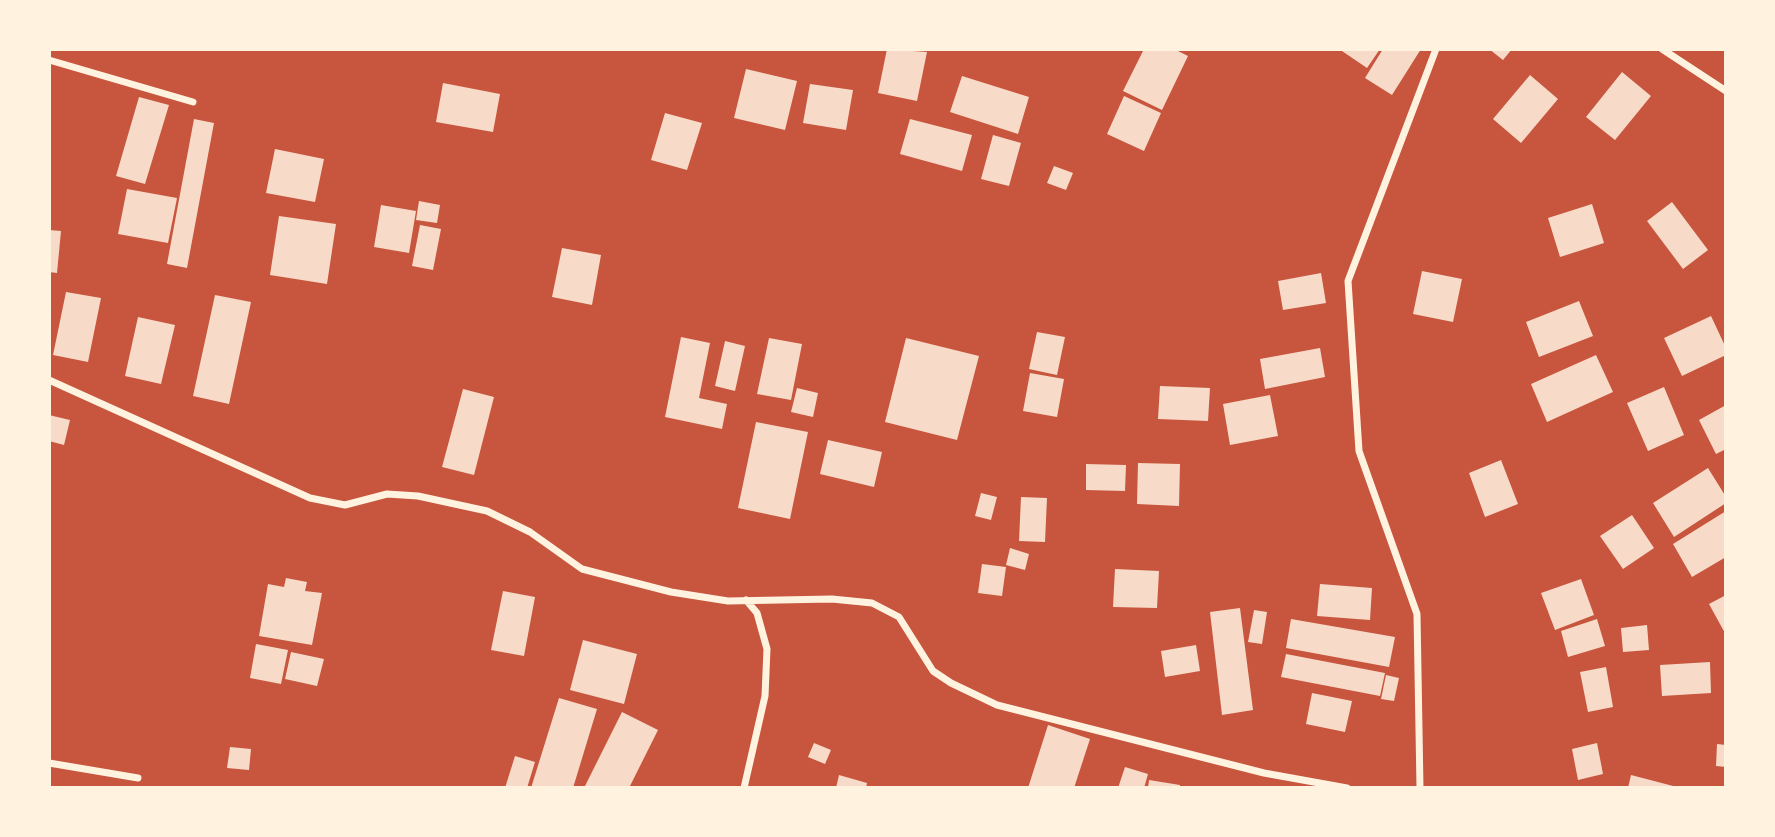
<!DOCTYPE html>
<style>
body{margin:0}
#map{position:relative;width:1775px;height:837px;overflow:hidden;background:#c8553d;font-family:Montserrat,sans-serif}
canvas{display:block}
.frame{position:absolute;inset:0;border:51px solid #fff3e0;pointer-events:none}
</style>
<div id="map">
<canvas width="1775" height="837"></canvas>
<div class="frame"></div>
</div>
<script>
const ctx = document.querySelector('canvas').getContext('2d');
ctx.lineJoin = 'round';
function paint(path, color) {
  ctx.fillStyle = color;
  ctx.fill(path, 'evenodd');
}
function toPath(rows) {
  const path = new Path2D();
  for (const r of rows) {
    path.moveTo(r[0], r[1]);
    for (let i = 2; i < r.length; i += 2) path.lineTo(r[i], r[i + 1]);
  }
  return path;
}
function stroke(path, color, width, dash) {
  ctx.strokeStyle = color;
  ctx.lineWidth = width;
  ctx.lineCap = dash ? 'butt' : 'round';
  ctx.setLineDash(dash || []);
  ctx.stroke(path);
}
paint(toPath([
 [887,49,927,52,917,101,878,93],
 [1144,49,1174,49,1188,56,1162,110,1123,91],
 [1339,49,1380,49,1367,68],
 [1383,49,1421,49,1392,95,1365,78],
 [1489,49,1512,49,1503,60],
 [746,69,797,81,785,130,734,118],
 [1622,72,1651,96,1615,140,1586,117],
 [1530,75,1558,99,1521,143,1493,119],
 [962,76,1029,97,1018,134,950,112],
 [443,83,500,94,493,132,436,122],
 [810,84,853,90,846,130,803,123],
 [1124,96,1161,113,1144,151,1107,134],
 [139,97,169,105,145,184,116,176],
 [665,113,702,123,687,170,651,160],
 [194,119,214,123,187,268,167,264],
 [910,119,972,135,962,171,900,154],
 [993,135,1021,143,1009,186,981,179],
 [275,149,324,159,315,202,266,193],
 [1054,166,1073,173,1066,190,1047,183],
 [127,189,177,198,168,243,118,234],
 [419,201,440,205,437,223,416,220],
 [1672,202,1708,250,1683,269,1647,221],
 [1592,204,1604,243,1560,257,1548,218],
 [381,205,416,211,409,253,374,247],
 [279,216,336,224,327,284,270,275],
 [420,225,441,229,433,270,412,266],
 [49,230,61,231,57,273,49,272],
 [562,248,601,255,592,305,552,297],
 [1422,271,1462,279,1453,322,1413,314],
 [1321,273,1326,303,1283,310,1278,281],
 [66,292,101,298,88,362,53,355],
 [215,295,251,302,229,404,193,396],
 [1579,301,1593,336,1539,357,1526,322],
 [1711,316,1726,348,1726,355,1682,376,1664,338],
 [138,317,175,325,161,384,125,376],
 [1037,332,1065,337,1057,375,1029,369],
 [681,337,710,343,699,398,727,404,722,429,665,417],
 [769,338,802,344,791,400,757,394],
 [906,338,979,356,957,440,885,422],
 [725,341,745,346,735,391,715,386],
 [1320,348,1325,377,1265,389,1260,359],
 [1596,355,1613,392,1547,422,1531,384],
 [1030,373,1064,379,1057,417,1023,411],
 [1160,386,1210,388,1208,421,1158,419],
 [1664,387,1684,435,1648,451,1627,403],
 [797,388,818,393,813,417,791,412],
 [463,389,494,397,474,475,442,467],
 [1270,395,1278,436,1230,445,1223,404],
 [1726,405,1726,449,1716,454,1699,420],
 [49,415,70,420,64,445,49,441],
 [756,422,808,432,790,519,738,508],
 [828,440,882,452,874,487,820,474],
 [1501,460,1518,504,1485,517,1469,473],
 [1138,463,1180,464,1179,506,1137,504],
 [1086,464,1126,465,1125,491,1086,490],
 [1708,468,1726,497,1726,503,1674,537,1653,503],
 [981,493,997,497,991,520,975,516],
 [1021,497,1047,498,1045,542,1019,541],
 [1726,511,1726,557,1692,577,1673,544],
 [1632,515,1654,548,1623,569,1600,536],
 [1010,548,1029,554,1025,570,1006,565],
 [982,564,1006,567,1002,596,978,593],
 [1115,569,1159,571,1157,608,1113,607],
 [286,578,307,582,305,591,322,593,312,645,259,636,268,584,284,587],
 [1581,579,1594,615,1555,630,1541,593],
 [1320,584,1372,588,1370,620,1317,616],
 [503,591,535,597,524,656,491,650],
 [1726,595,1726,635,1709,604],
 [1240,608,1253,710,1222,715,1210,612],
 [1254,610,1267,612,1262,644,1248,642],
 [1291,619,1395,637,1389,667,1286,648],
 [1597,619,1605,646,1568,657,1561,631],
 [1647,625,1649,650,1623,652,1621,628],
 [583,640,637,654,624,704,570,690],
 [256,644,288,650,281,684,250,678],
 [1196,645,1200,671,1165,677,1161,651],
 [291,652,324,659,317,686,285,679],
 [1286,654,1385,673,1380,696,1281,677],
 [1710,662,1711,693,1662,696,1660,665],
 [1606,667,1613,707,1588,712,1580,672],
 [1386,675,1399,678,1394,701,1381,699],
 [1312,693,1352,701,1345,732,1306,724],
 [559,698,597,709,573,788,531,788],
 [622,712,658,730,629,788,584,788],
 [1048,725,1090,739,1074,788,1028,788],
 [814,743,831,750,825,764,808,757],
 [1597,743,1603,774,1578,780,1572,749],
 [1717,744,1726,745,1726,767,1716,766],
 [230,747,251,749,249,770,227,768],
 [515,756,535,762,527,788,505,788],
 [1125,767,1148,774,1144,788,1118,788],
 [839,775,867,783,866,788,836,788],
 [1631,775,1677,787,1677,788,1628,788],
 [1149,780,1180,785,1180,788,1148,788]
]), '#f7dbc8');
stroke(toPath([
 [1662,49,1726,91],
 [49,60,193,102],
 [49,380,310,498,345,505,387,494,418,496,487,511,530,532,582,569,671,592,728,601,832,599,872,603,899,617,933,671,951,683,997,705,1264,773,1347,788],
 [49,763,138,778],
 [744,788,765,696,767,649,757,613,746,600],
 [1420,788,1417,614,1359,451,1348,281,1436,49]
]), '#fff3e0', 7);
</script>
